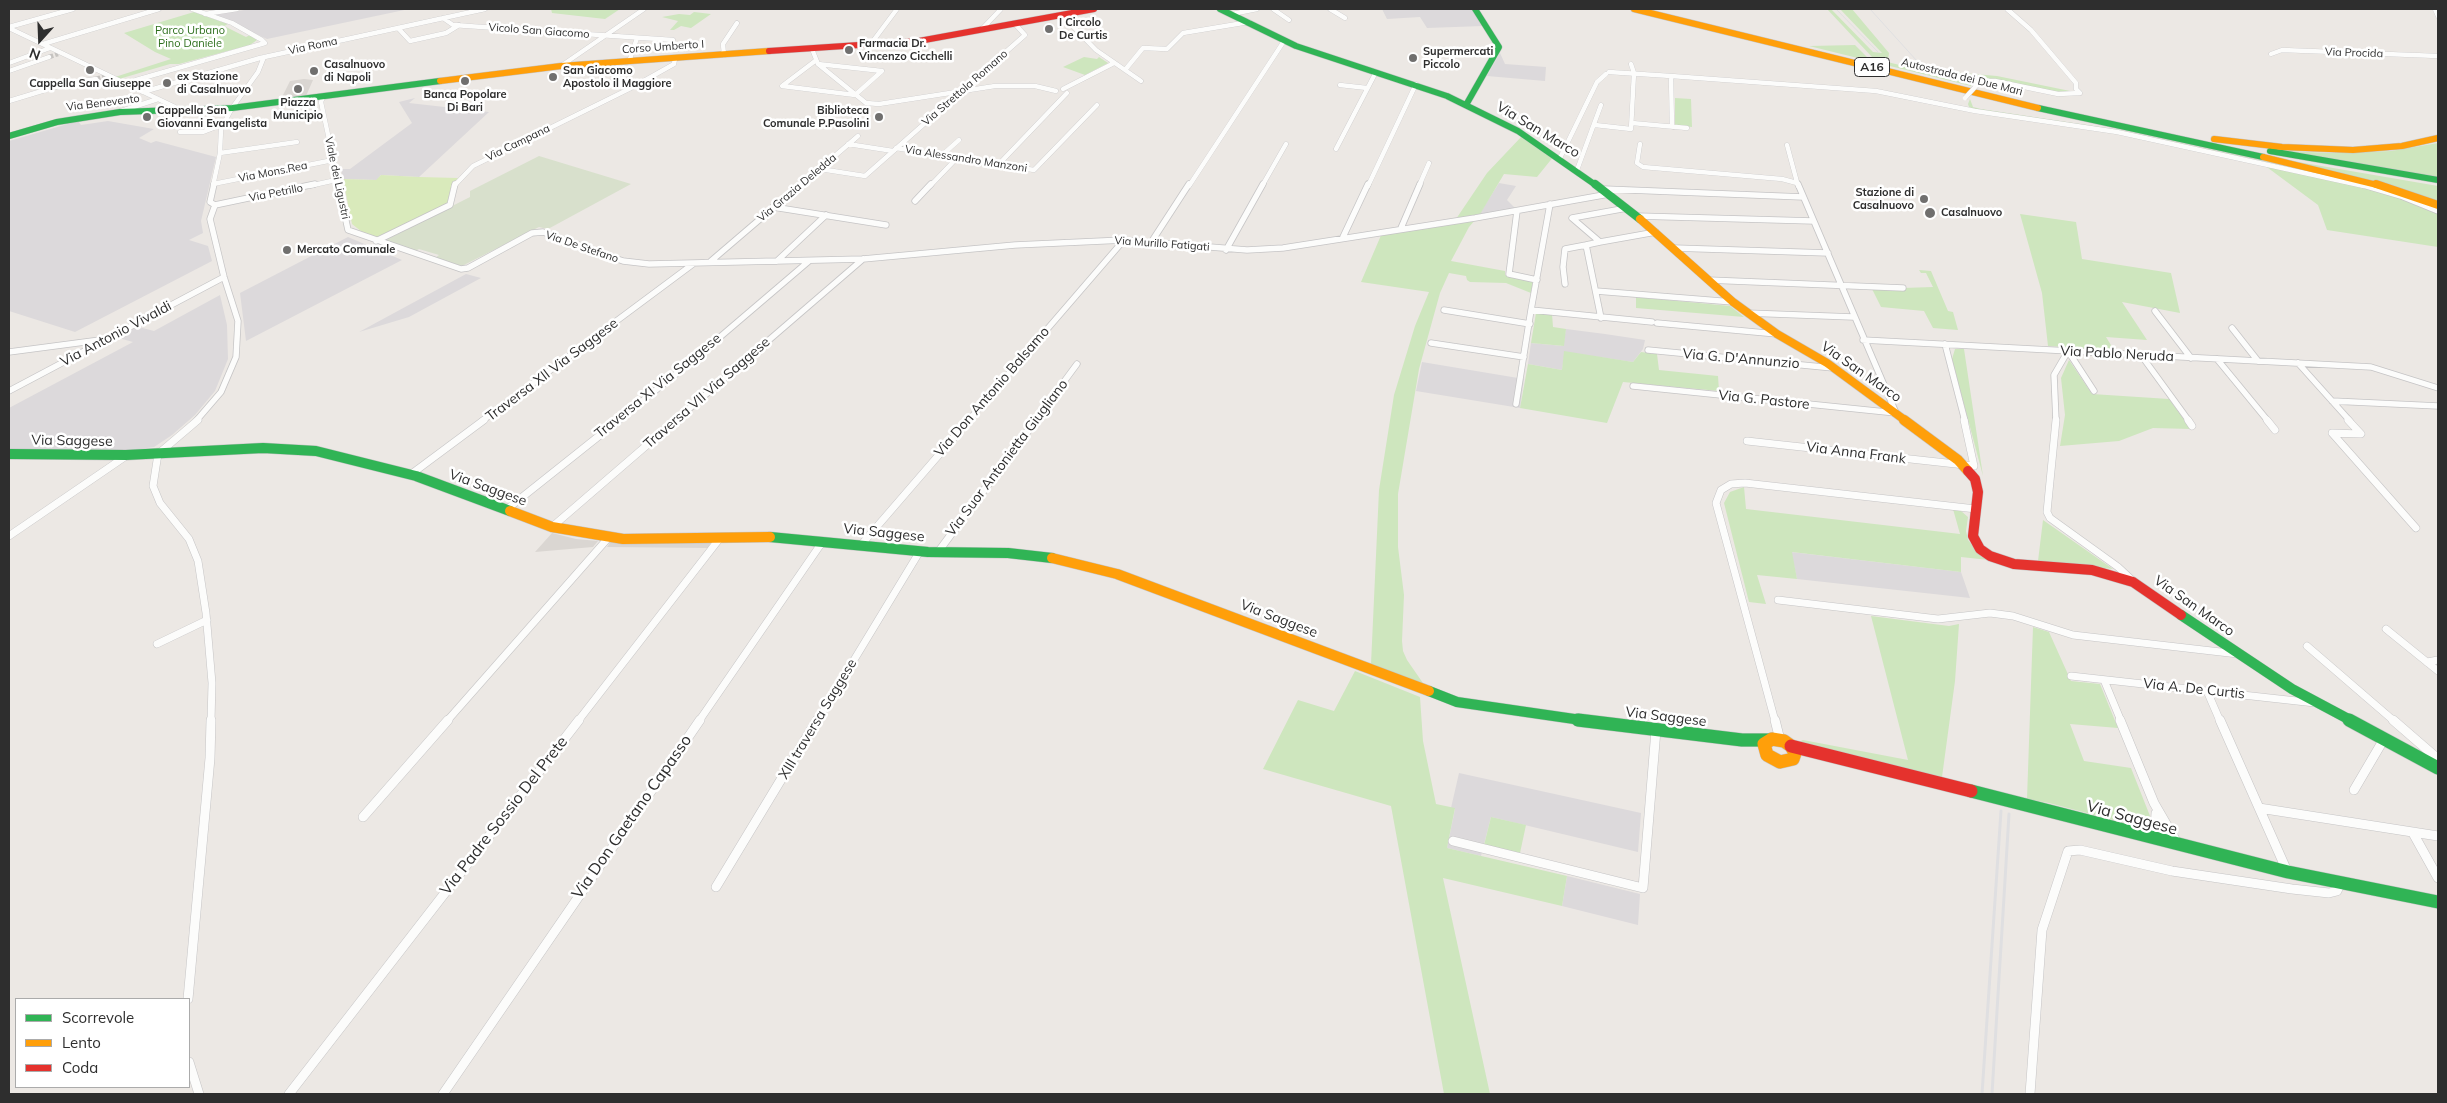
<!DOCTYPE html>
<style>
body{margin:0}
#map{position:relative;width:2447px;height:1103px;overflow:hidden;background:#ece8e4;font-family:Mulish,sans-serif}
canvas{display:block}
.frame{position:absolute;inset:0;border:10px solid #2e2e2e;pointer-events:none}
.legend{position:absolute;left:15px;top:998px;width:175px;height:90px;box-sizing:border-box;background:#fff;border:1px solid #ababab;margin:0;padding:6px 9px;list-style:none;font-size:15px;color:#2e2e2e}
.legend li{display:flex;align-items:center;gap:10px;height:25px}
.legend b{width:25px;border:1px solid #ababab}
.north{position:absolute;left:15px;top:15px;width:50px;height:50px;-webkit-text-stroke:4px #fff;paint-order:stroke;rotate:200deg;font-size:14px;font-weight:700;line-height:20px;text-align:center;color:#2e2e2e}
.north::after{content:'';display:block;margin:auto;width:18px;height:22px;background:#2e2e2e;clip-path:polygon(50% 0,100% 100%,50% 72%,0 100%)}
</style>
<div id="map">
<canvas width="2447" height="1103"></canvas>
<div class="frame"></div>
<ul class="legend">
<li><b style="height:6px;background:#30b455"></b>Scorrevole</li>
<li><b style="height:6px;background:#ff9f0a"></b>Lento</li>
<li><b style="height:6px;background:#e5322d"></b>Coda</li>
</ul>
<div class="north">N</div>
</div>
<script>
const ctx = document.querySelector('canvas').getContext('2d');
ctx.lineJoin = 'round';
function paint(path, color) {
  ctx.fillStyle = color;
  ctx.fill(path, 'evenodd');
}
function toPath(rows) {
  const path = new Path2D();
  for (const r of rows) {
    path.moveTo(r[0], r[1]);
    for (let i = 2; i < r.length; i += 2) path.lineTo(r[i], r[i + 1]);
  }
  return path;
}
function stroke(path, color, width, dash) {
  ctx.strokeStyle = color;
  ctx.lineWidth = width;
  ctx.lineCap = dash ? 'butt' : 'round';
  ctx.setLineDash(dash || []);
  ctx.stroke(path);
}
function label(font, color, halo, rows, align = 'center') {
  ctx.font = font + ' Mulish,sans-serif';
  ctx.lineWidth = 5;
  ctx.setLineDash([]);
  ctx.textBaseline = 'middle';
  ctx.strokeStyle = halo;
  ctx.fillStyle = color;
  for (const [text, x, y, turn = 0] of rows) {
    ctx.save();
    ctx.translate(x, y);
    ctx.rotate((+turn || 0) * Math.PI / 180);
    ctx.textAlign = isNaN(turn) ? turn : align;
    if (halo) ctx.strokeText(text, 0, 0);
    ctx.fillText(text, 0, 0);
    ctx.restore();
  }
}
paint(toPath([
 [250,9,409,9,267,39,214,15],
 [1382,9,1473,9,1483,26,1427,28,1420,17,1387,19],
 [1500,53,1505,64,1546,67,1545,81,1487,76],
 [415,98,409,103,489,112,419,177,381,175,377,180,343,179,341,169,350,169,412,123,399,102],
 [78,121,81,125,108,121,154,129,139,138,151,143,156,141,216,157,201,221,203,233,189,240,208,246,212,261,75,332,9,311,9,141],
 [1499,183,1516,186,1507,200,1515,208,1478,216],
 [348,237,402,260,246,341,240,293],
 [466,274,481,278,409,317,359,332],
 [220,295,227,325,228,359,215,391,195,415,172,435,154,447,132,450,9,450,9,408,133,342,115,337,135,326,154,331],
 [1566,329,1605,334,1645,340,1643,349,1633,362,1565,352,1562,370,1528,364,1531,343,1563,346],
 [1422,362,1524,379,1520,408,1416,391],
 [1791,552,1961,572,1970,598,1797,579],
 [1459,773,1641,813,1638,852,1491,817,1481,856,1447,848,1455,809,1451,808],
 [1567,876,1640,894,1638,925,1562,906]
]), '#dcd9db');
paint(toPath([
 [551,9,620,9,605,19,552,13],
 [1827,9,1831,9,1873,52,1882,53,1840,9,1852,9,1889,53,1888,60,1872,57],
 [194,12,228,24,224,26,246,37,250,35,257,40,250,45,179,64,170,64,119,79,115,77,171,59,155,52,124,33],
 [694,12,711,14,691,28,681,26,674,30,670,30,678,21,662,17,679,14,690,15],
 [1855,45,1867,57,1916,69,1997,76,2075,92,2051,92,1990,79,1975,81,1971,86,1809,46],
 [1084,57,1097,59,1099,57,1108,63,1085,75,1063,67],
 [1675,98,1691,99,1692,127,1675,125],
 [1970,99,1973,107,1981,109,2120,130,2326,174,2358,181,2420,200,2438,209,2368,185,2323,174,2125,132,1976,110,1969,107,1968,104],
 [1522,136,1554,156,1537,177,1504,174,1479,216,1456,219,1487,173],
 [2438,143,2438,177,2284,151,2332,153,2391,151],
 [2269,157,2438,186,2438,202,2389,185],
 [2260,162,2383,191,2438,212,2438,247,2327,230,2318,205],
 [2020,214,2076,222,2082,259,2171,273,2180,313,2122,302,2147,340,2106,337,2114,350,2048,346,2042,293],
 [1476,219,1469,227,1451,261,1505,271,1505,275,1533,281,1531,293,1506,283,1470,282,1467,280,1466,276,1449,273,1440,293,1419,369,1398,494,1398,547,1404,595,1402,641,1403,651,1407,660,1425,686,1371,664,1379,490,1394,395,1415,326,1429,292,1361,282,1382,233],
 [1919,270,1931,271,1948,311,1953,312,1958,330,1933,328,1924,311,1881,307,1872,289,1933,287,1926,273,1921,273],
 [1636,297,1730,306,1744,317,1636,308],
 [1536,313,1552,314,1553,327,1566,329,1564,346,1531,343],
 [1955,349,1964,349,1983,476,1952,359],
 [1564,351,1633,362,1641,352,1657,354,1659,370,1718,376,1719,391,1623,382,1607,423,1520,408,1528,364,1562,370],
 [2069,360,2092,394,2169,399,2191,429,2153,428,2119,441,2060,446,2065,415,2061,378],
 [1744,487,1746,509,1960,534,1953,509,1961,511,1968,517,1966,531,1968,540,1976,550,1989,560,1961,557,1961,572,1792,552,1797,579,1757,575,1766,604,1749,602,1724,503,1730,492],
 [2043,520,2113,569,2038,561],
 [1871,616,1949,626,1959,624,1955,681,1942,777,1796,743,1803,740,1908,760],
 [2033,627,2049,632,2071,681,2100,684,2118,728,2070,724,2084,761,2131,768,2150,816,2151,824,2148,826,2136,826,2049,803,2027,799],
 [1355,671,1420,697,1423,741,1436,804,1455,808,1447,848,1567,876,1562,906,1443,878,1490,1094,1444,1094,1391,806,1263,769,1298,700,1334,711],
 [1491,817,1526,825,1520,853,1484,845]
]), '#cee6be');
paint(toPath([
 [539,156,631,184,548,229,539,227,462,266,435,258,439,255,419,249,415,251,386,240,464,200,470,197,470,191]
]), '#d8e0cc');
paint(toPath([
 [381,175,419,177,458,178,452,185,447,205,378,238,362,232,352,224,343,179,376,180]
]), '#d9eabb');
paint(toPath([
 [304,79,313,80,306,96,281,99,290,81],
 [552,533,576,539,598,541,593,547,535,552],
 [611,541,711,542,708,548,607,547]
]), '#dad6d2');
stroke(toPath([
 [49,57,58,54],
 [96,79,105,76]
]), '#c6c3c0', 4.5, [4.5, 2]);
const streetFar3 = toPath([
 [192,9,232,23,262,40],
 [1273,9,1289,20],
 [1330,9,1345,18],
 [2435,9,2438,16],
 [205,14,237,9],
 [1232,14,1257,9],
 [1062,15,1096,50,1141,81],
 [443,18,453,25,673,40],
 [9,27,73,9],
 [9,28,175,107,175,110],
 [398,28,410,41,446,33,459,25],
 [981,30,1001,9],
 [43,44,159,9],
 [870,45,897,9],
 [812,49,818,64,866,103,879,104,995,86,1035,86,1056,91],
 [2271,54,2282,50,2438,56],
 [724,55,723,44,737,23],
 [815,61,782,86,855,95,882,71],
 [629,62,637,38],
 [9,63,50,48],
 [818,64,882,71],
 [561,66,644,9],
 [1125,70,1143,48,1167,49,1183,33,1249,22],
 [9,71,49,57],
 [1609,72,1671,76,1672,127],
 [1671,76,1876,91,1975,111,2117,132,2364,186],
 [128,85,136,80,265,43,262,40],
 [1340,85,1367,88],
 [1977,85,1986,81,1995,81,2058,94,2080,93,2076,89,2076,83,2031,30,2007,9],
 [1063,89,1114,63],
 [143,92,260,58,485,9],
 [323,97,321,102,339,186],
 [9,101,65,84,96,79],
 [121,111,158,99],
 [1632,123,1687,128],
 [1595,125,1631,129,1634,73,1631,64],
 [180,132,203,132,224,124],
 [848,144,893,151],
 [1640,144,1637,163,1643,167,1782,179,1797,183],
 [1787,145,1798,186],
 [896,148,1034,170,1097,105],
 [1336,149,1376,72],
 [220,153,297,142],
 [941,156,959,140],
 [1560,158,1597,82,1606,74],
 [998,165,1067,93],
 [820,169,865,176,1025,35,1015,24],
 [1577,170,1601,105],
 [213,184,333,160],
 [213,186,220,153,221,129,232,108,258,72,264,57],
 [309,186,336,180],
 [454,186,473,166,633,87,674,64,675,59],
 [800,186,858,136],
 [930,186,956,159],
 [1189,186,1284,41],
 [1262,186,1286,144],
 [1368,186,1416,84],
 [1419,186,1429,163]
]);
const streetFar2 = toPath([
 [214,184,210,202,215,205],
 [338,184,348,230,461,269,468,268,532,233,543,232,623,261,649,264,863,259,1015,245,1124,240,1247,250,1283,248,1475,218,1609,194],
 [2360,184,2401,196,2438,211],
 [1604,189,1803,197],
 [915,201,931,184],
 [215,205,315,184],
 [773,207,886,225],
 [1517,211,1509,274,1537,280],
 [1637,216,1813,221],
 [1401,228,1420,184],
 [1343,237,1368,184],
 [376,241,450,205,455,184],
 [1152,241,1189,184],
 [1600,242,1656,232],
 [1674,248,1828,253],
 [1226,250,1263,184],
 [711,261,801,184],
 [777,261,826,215],
 [1708,280,1903,288],
 [1565,284,1563,267,1565,249,1586,245],
 [1596,291,1733,302],
 [1444,310,1530,324],
 [1531,310,1550,204],
 [2155,311,2191,358],
 [1747,313,1853,317],
 [1601,318,1586,245,1600,242,1572,218,1627,208],
 [1657,323,1777,334],
 [2232,328,2258,361],
 [1863,340,2371,367,2438,388],
 [1431,343,1524,357],
 [1945,344,1965,421],
 [1648,350,1833,368],
 [9,352,100,340],
 [2141,355,2189,421],
 [2217,359,2268,421],
 [2298,363,2350,421],
 [1633,386,1896,413,1798,184],
 [9,391,224,277],
 [2332,401,2438,406],
 [1516,404,1531,310,1652,322],
 [196,421,221,392,236,357,238,321,224,277,210,219,215,205],
 [482,421,693,264],
 [617,421,686,366,809,261],
 [675,421,863,259],
 [968,421,1124,240],
 [1035,421,1077,364],
 [2056,421,2054,375,2068,351,2094,391]
]);
const streetFar1 = toPath([
 [198,420,158,454,153,486,160,503,189,539,198,561,206,613,212,683,211,721],
 [2056,420,2047,512,2050,518,2118,567,2133,581],
 [2188,420,2192,426],
 [2267,420,2275,430],
 [2348,420,2361,434,2332,433,2416,528],
 [1747,441,1974,466,1964,420],
 [410,475,484,420],
 [506,510,619,420],
 [552,527,676,420],
 [9,536,126,456],
 [861,545,969,420],
 [938,552,1036,420],
 [1778,600,1938,619,1990,613,2013,616,2073,635,2238,654],
 [2386,629,2438,671],
 [157,644,207,620],
 [2307,646,2394,721],
 [2427,662,2438,660],
 [2071,676,2315,703],
 [2104,680,2121,721],
 [2207,691,2220,721],
 [447,721,609,537],
 [578,721,720,538],
 [699,721,823,541],
 [817,721,920,551],
 [1775,721,1716,503,1721,490,1731,484,1745,483,1976,509]
]);
const street = toPath([
 [1775,720,1780,740],
 [2120,720,2154,803,2176,841],
 [2220,720,2287,871],
 [2393,720,2438,759],
 [2354,790,2384,739],
 [2259,808,2438,836],
 [363,817,448,720],
 [2142,830,2155,829,2156,813],
 [2413,833,2438,878],
 [1453,841,1643,888,1656,730],
 [716,887,817,720],
 [188,999,210,758,211,720],
 [189,1062,199,1094],
 [289,1094,579,720],
 [443,1094,700,720],
 [2030,1094,2042,930,2068,851,2080,850,2172,871,2292,889,2329,893,2337,891,2340,884]
]);
const fastFar3 = toPath([
 [1220,9,1296,46,1447,96,1518,131,1597,186],
 [1466,105,1499,47,1475,9],
 [2038,108,2263,157],
 [9,136,57,122,120,112,232,108,440,81],
 [2270,151,2438,180]
]);
const fastFar2 = toPath([
 [1595,184,1640,219]
]);
const fastFar1 = toPath([
 [9,454,126,455,263,448,316,451,416,476,510,511],
 [770,537,928,552,1008,553,1052,558],
 [2181,615,2292,689,2352,721],
 [1429,691,1457,702,1588,721]
]);
const fast = toPath([
 [1578,720,1742,740,1769,740],
 [2349,720,2438,768],
 [1971,791,2288,872,2438,902]
]);
const slowFar3 = toPath([
 [1634,9,2038,108],
 [440,81,561,66,769,51],
 [2214,139,2282,147,2353,150,2402,146,2438,138],
 [2263,157,2381,186]
]);
const slowFar2 = toPath([
 [2376,184,2438,205],
 [1640,219,1733,302,1777,334,1827,363,1906,421]
]);
const slowFar1 = toPath([
 [1904,420,1958,460,1968,471],
 [510,511,552,527,623,539,770,537],
 [1052,558,1117,574,1429,691]
]);
const slow = toPath([
 [1772,739,1784,741,1791,746,1795,753,1793,759,1780,762,1767,755,1764,744,1772,739]
]);
const jamFar2 = toPath([
 [769,51,919,41,1094,9]
]);
const jamFar1 = toPath([
 [1968,471,1975,479,1978,492,1973,536,1980,549,1990,556,2014,564,2092,570,2133,582,2181,615]
]);
const jam = toPath([
 [1791,746,1971,791]
]);
stroke(streetFar3, '#c5c4c5', 5);
stroke(streetFar2, '#c5c4c5', 7);
stroke(streetFar1, '#c5c4c5', 8);
stroke(street, '#c5c4c5', 10);
stroke(fastFar3, '#c5c4c5', 7);
stroke(fastFar2, '#c5c4c5', 9);
stroke(fastFar1, '#c5c4c5', 11);
stroke(fast, '#c5c4c5', 14);
stroke(slowFar3, '#c5c4c5', 7);
stroke(slowFar2, '#c5c4c5', 9);
stroke(slowFar1, '#c5c4c5', 11);
stroke(slow, '#c5c4c5', 14);
stroke(jamFar2, '#c5c4c5', 7);
stroke(jamFar1, '#c5c4c5', 11);
stroke(jam, '#c5c4c5', 14);
stroke(streetFar3, '#fcfcfb', 4.5);
stroke(streetFar2, '#fcfcfb', 5.5);
stroke(streetFar1, '#fcfcfb', 7);
stroke(street, '#fcfcfb', 9);
stroke(fastFar3, '#30b455', 6);
stroke(fastFar2, '#30b455', 8);
stroke(fastFar1, '#30b455', 10);
stroke(fast, '#30b455', 13);
stroke(slowFar3, '#ff9f0a', 6);
stroke(slowFar2, '#ff9f0a', 8);
stroke(slowFar1, '#ff9f0a', 10);
stroke(slow, '#ff9f0a', 13);
stroke(jamFar2, '#e5322d', 6);
stroke(jamFar1, '#e5322d', 10);
stroke(jam, '#e5322d', 13);
stroke(toPath([
 [1836,9,1878,52],
 [1870,9,1917,61]
]), '#dfdfe1', 1);
stroke(toPath([
 [1982,1094,2001,811],
 [1992,1094,2009,814]
]), '#dfdfe1', 3);
const streetBridge = toPath([
 [1965,98,1977,85]
]);
stroke(streetBridge, '#c5c4c5', 5, []);
stroke(streetBridge, '#fcfcfb', 4.5);
for (const [x, y, r, color] of [
 [1049,29,5,"#706f6e"],
 [849,50,5,"#706f6e"],
 [1413,58,5,"#706f6e"],
 [90,70,5,"#706f6e"],
 [314,71,5,"#706f6e"],
 [553,77,5,"#706f6e"],
 [465,81,5,"#706f6e"],
 [167,83,5,"#706f6e"],
 [298,89,5,"#706f6e"],
 [147,117,5,"#706f6e"],
 [879,117,5,"#706f6e"],
 [1924,199,5,"#706f6e"],
 [1930,213,6,"#706f6e"],
 [287,250,5,"#706f6e"]
]) {
  const dot = new Path2D();
  dot.arc(x, y, r, 0, 2 * Math.PI);
  ctx.fillStyle = color;
  ctx.fill(dot);
  stroke(dot, '#fff', 2);
}
label('bold 11px', '#2e2e2e', '#fff', [
 ["I Circolo",1059,23],
 ["De Curtis",1059,36],
 ["Farmacia Dr.",859,44],
 ["Vincenzo Cicchelli",859,57],
 ["Supermercati",1423,52],
 ["Piccolo",1423,65],
 ["Casalnuovo",324,65],
 ["di Napoli",324,78],
 ["San Giacomo",563,71],
 ["Apostolo il Maggiore",563,84],
 ["ex Stazione",177,77],
 ["di Casalnuovo",177,90],
 ["Cappella San Giuseppe",90,84,"center"],
 ["Banca Popolare",465,95,"center"],
 ["Di Bari",465,108,"center"],
 ["Piazza",298,103,"center"],
 ["Municipio",298,116,"center"],
 ["Cappella San",157,111],
 ["Giovanni Evangelista",157,124],
 ["Biblioteca",869,111,"right"],
 ["Comunale P.Pasolini",869,124,"right"],
 ["Stazione di",1914,193,"right"],
 ["Casalnuovo",1914,206,"right"],
 ["Casalnuovo",1941,213],
 ["Mercato Comunale",297,250]
], 'left');
label('11px', '#2c6e1b', '#fff', [
 ["Parco Urbano",190,31],
 ["Pino Daniele",190,44]
]);
label('11px', '#2e2e2e', '#fff', [
 ["Vicolo San Giacomo",539,31,4],
 ["Via Roma",313,46,-12],
 ["Corso Umberto I",663,47,-4],
 ["Via Procida",2354,53,2],
 ["Autostrada dei Due Mari",1962,77,14],
 ["Via Strettola Romano",965,88,-41],
 ["Via Benevento",103,103,-7],
 ["Via Campana",518,143,-26],
 ["Via Alessandro Manzoni",966,159,9],
 ["Via Mons.Rea",273,172,-11],
 ["Viale dei Ligustri",337,178,78],
 ["Via Grazia Deledda",797,188,-40],
 ["Via Petrillo",276,193,-11],
 ["Via Murillo Fatigati",1162,244,4],
 ["Via De Stefano",582,247,19]
]);
for (const [x, y, w] of [
 [1872,67,35]
]) {
  const box = new Path2D();
  box.roundRect(x - w / 2, y - 9.5, w, 19, 4);
  ctx.fillStyle = '#fff';
  ctx.fill(box);
  stroke(box, '#2e2e2e', 1);
}
label('bold 12px', '#2e2e2e', null, [
 ["A16",1872,67]
]);
label('14px', '#2e2e2e', '#fff', [
 ["Via San Marco",1538,130,31],
 ["Via Antonio Vivaldi",116,334,-28],
 ["Via Pablo Neruda",2117,354,3],
 ["Via G. D'Annunzio",1741,359,5],
 ["Traversa XII Via Saggese",552,370,-37],
 ["Via San Marco",1861,372,35],
 ["Traversa XI Via Saggese",658,386,-39],
 ["Via Don Antonio Balsamo",992,392,-49],
 ["Traversa VII Via Saggese",707,393,-41],
 ["Via G. Pastore",1764,400,6],
 ["Via Saggese",72,441,1],
 ["Via Anna Frank",1856,453,7],
 ["Via Suor Antonietta Giugliano",1007,458,-53],
 ["Via Saggese",488,488,20],
 ["Via Saggese",884,533,6],
 ["Via San Marco",2194,606,35],
 ["Via Saggese",1279,619,21],
 ["Via A. De Curtis",2194,689,6],
 ["Via Saggese",1666,717,7],
 ["XIII traversa Saggese",818,719,-59]
]);
label('16px', '#2e2e2e', '#fff', [
 ["Via Padre Sossio Del Prete",504,816,-52],
 ["Via Don Gaetano Capasso",632,817,-55],
 ["Via Saggese",2132,818,15]
]);
</script>
